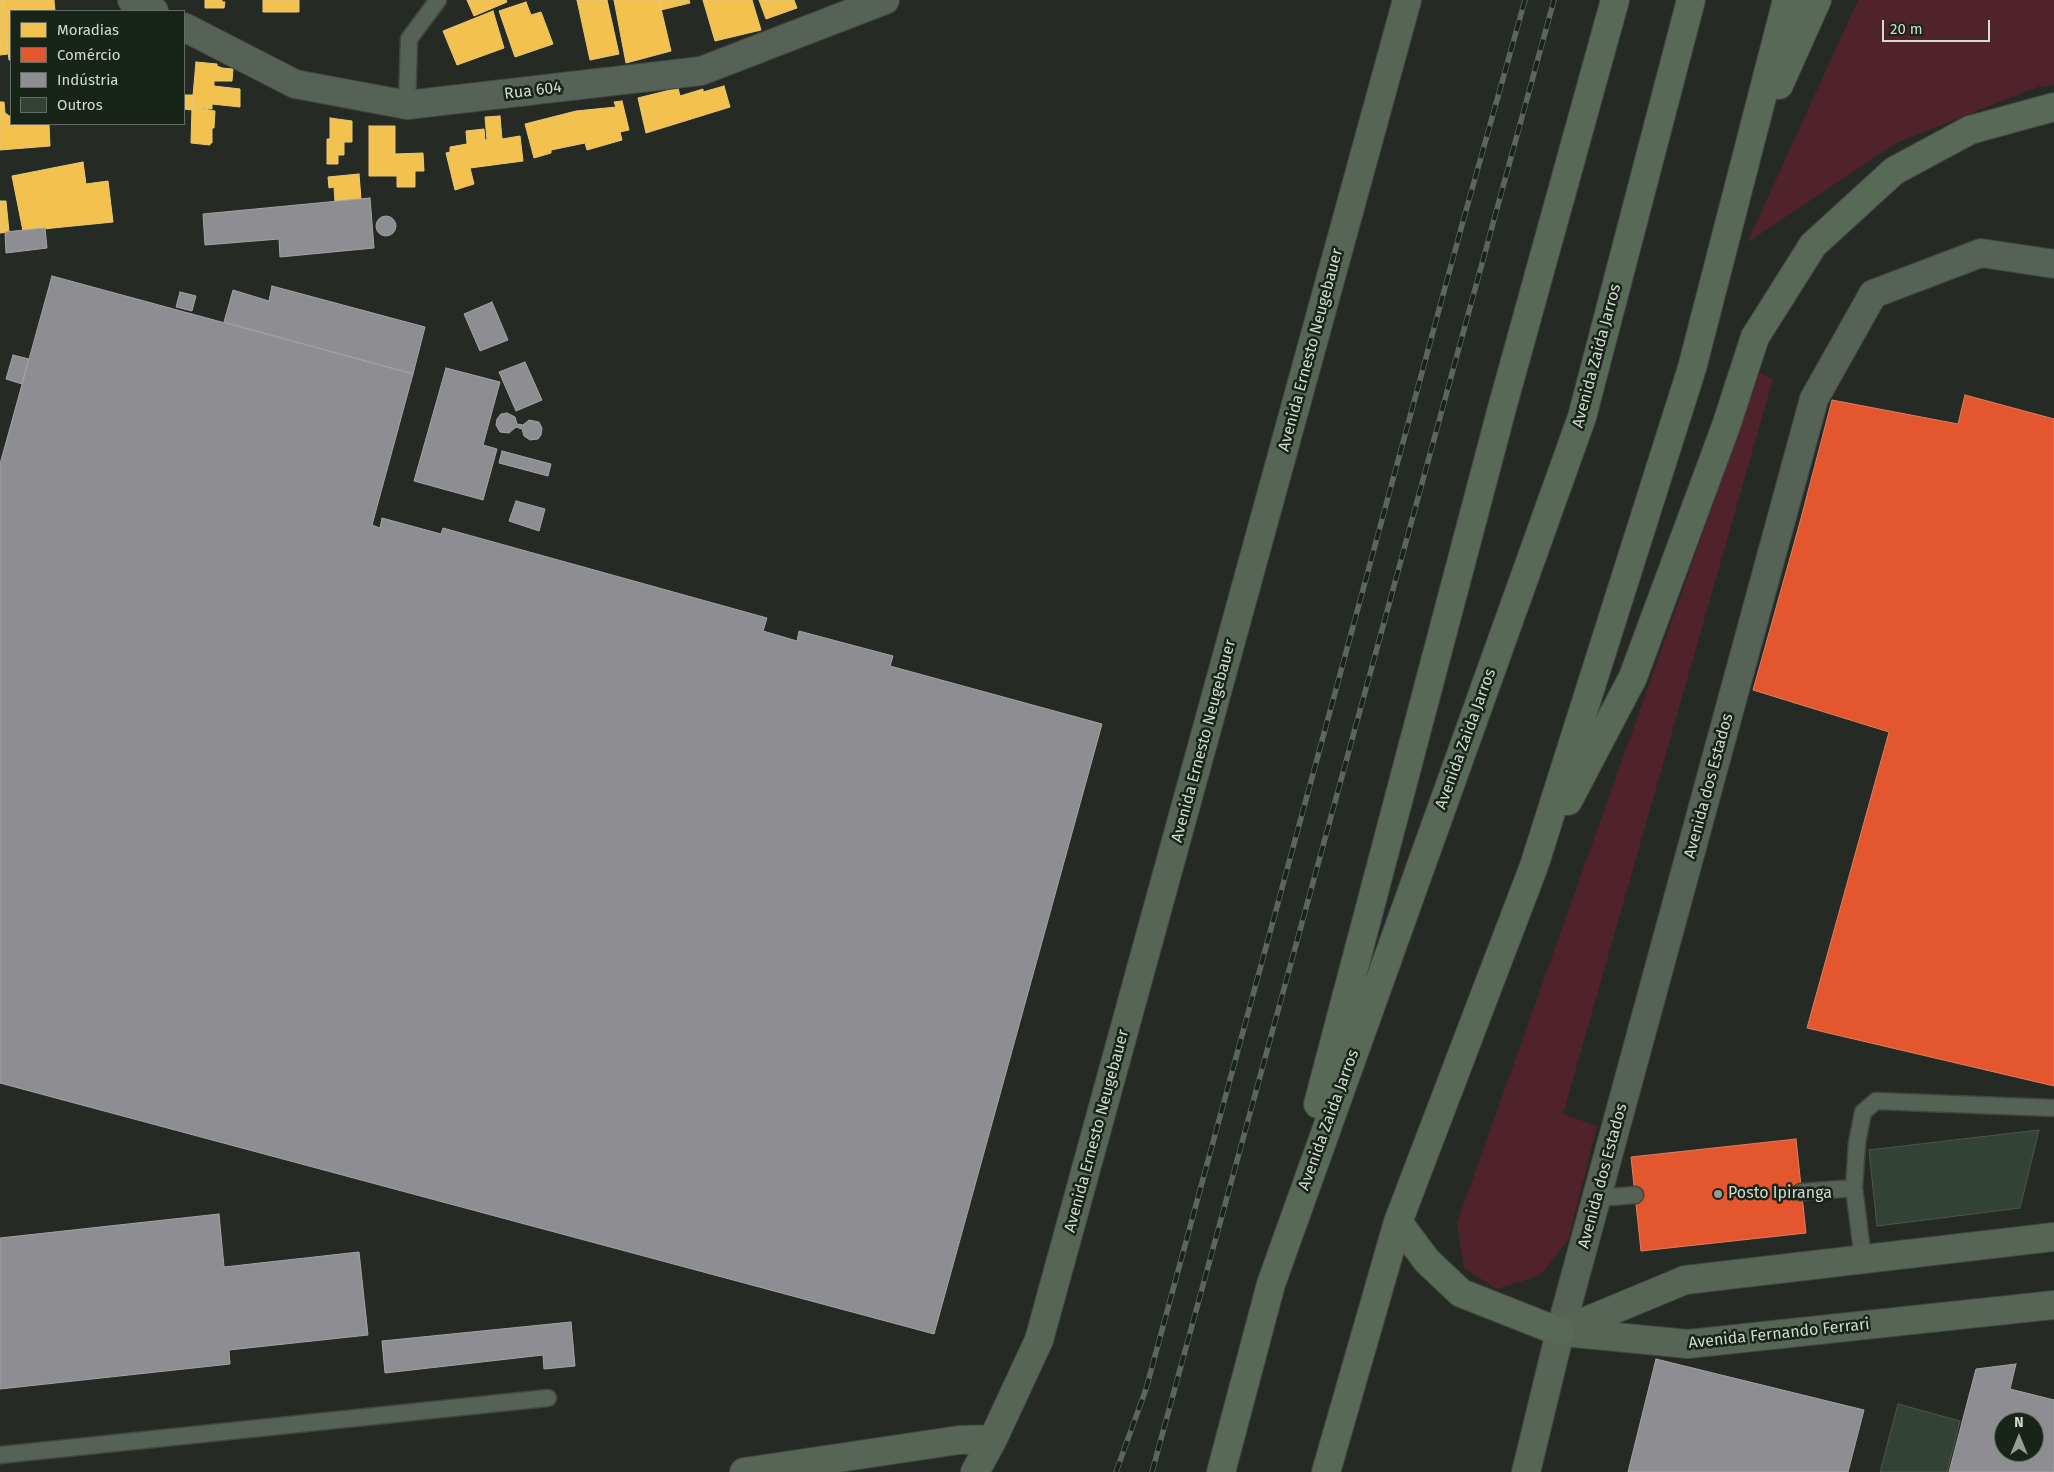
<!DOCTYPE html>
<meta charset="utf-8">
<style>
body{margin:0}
#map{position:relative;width:2054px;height:1472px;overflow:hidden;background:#252a25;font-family:"Fira Sans",sans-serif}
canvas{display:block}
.legend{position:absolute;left:10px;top:10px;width:175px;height:115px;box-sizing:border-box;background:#192419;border:1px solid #636d63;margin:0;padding:6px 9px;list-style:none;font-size:15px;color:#d3dad3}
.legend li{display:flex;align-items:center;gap:10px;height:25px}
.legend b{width:25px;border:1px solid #636d63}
.north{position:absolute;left:1994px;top:1412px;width:50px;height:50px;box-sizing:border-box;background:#192419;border:1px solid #636d63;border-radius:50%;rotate:0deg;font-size:14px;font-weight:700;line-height:20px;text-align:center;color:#d3dad3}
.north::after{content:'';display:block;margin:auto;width:18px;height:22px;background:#969c96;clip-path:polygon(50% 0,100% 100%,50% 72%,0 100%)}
.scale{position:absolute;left:1882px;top:20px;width:108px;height:22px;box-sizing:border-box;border:2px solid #d3dad3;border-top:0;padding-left:6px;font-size:15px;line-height:18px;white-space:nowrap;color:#d3dad3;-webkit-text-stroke:4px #192419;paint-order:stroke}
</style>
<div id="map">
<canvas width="2054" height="1472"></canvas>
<ul class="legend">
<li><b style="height:14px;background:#f2c14e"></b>Moradias</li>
<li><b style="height:14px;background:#e4572e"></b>Comércio</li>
<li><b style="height:14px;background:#8d8d92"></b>Indústria</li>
<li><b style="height:14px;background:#324234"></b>Outros</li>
</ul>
<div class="north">N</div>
<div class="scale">20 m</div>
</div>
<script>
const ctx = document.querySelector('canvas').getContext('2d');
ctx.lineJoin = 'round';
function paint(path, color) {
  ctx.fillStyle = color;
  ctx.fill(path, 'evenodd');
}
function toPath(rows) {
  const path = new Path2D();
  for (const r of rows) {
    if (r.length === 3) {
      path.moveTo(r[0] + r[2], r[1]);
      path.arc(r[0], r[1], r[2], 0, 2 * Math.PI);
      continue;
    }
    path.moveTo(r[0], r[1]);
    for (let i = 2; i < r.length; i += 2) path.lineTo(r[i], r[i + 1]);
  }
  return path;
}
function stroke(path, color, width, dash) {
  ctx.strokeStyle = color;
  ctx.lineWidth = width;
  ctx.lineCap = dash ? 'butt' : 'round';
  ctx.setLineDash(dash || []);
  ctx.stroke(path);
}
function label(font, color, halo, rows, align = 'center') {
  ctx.font = font + ' "Fira Sans",sans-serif';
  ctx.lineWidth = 5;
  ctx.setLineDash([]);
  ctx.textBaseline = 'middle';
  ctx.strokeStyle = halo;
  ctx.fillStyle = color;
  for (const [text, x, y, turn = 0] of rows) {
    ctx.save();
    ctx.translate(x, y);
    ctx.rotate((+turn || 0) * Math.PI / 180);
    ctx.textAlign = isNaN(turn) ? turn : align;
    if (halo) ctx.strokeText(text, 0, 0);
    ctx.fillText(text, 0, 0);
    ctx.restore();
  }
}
paint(toPath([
 [1858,0,2054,0,2054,85,2038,87,1896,143,1747,243],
 [1760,373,1773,379,1563,1114,1597,1126,1568,1240,1541,1275,1497,1289,1464,1268,1457,1223]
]), '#4f222c');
const homes = toPath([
 [0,0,3,0,8,54,0,55,0,0],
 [3,0,54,0,55,11,11,11,11,60,9,60,3,0],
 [205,0,222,0,222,2,225,2,224,8,205,8,205,0],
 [263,0,299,0,299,12,263,12,263,0],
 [467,0,506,0,507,2,474,16,467,0],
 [577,0,607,0,619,54,590,60,577,0],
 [614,0,659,0,671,51,626,63,614,0],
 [659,0,689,0,690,3,661,10,659,0],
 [703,0,752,0,761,30,715,41,703,0],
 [759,0,794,0,797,8,766,19,759,0],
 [526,2,531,15,541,12,553,44,515,57,499,11,526,2],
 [493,11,504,48,457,65,443,31,493,11],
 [196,62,217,64,217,66,222,68,233,69,232,81,214,81,214,86,240,89,240,107,212,104,212,109,192,107,196,62],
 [724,86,730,107,646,133,638,98,678,88,680,96,703,89,703,92,724,86],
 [184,95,193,95,192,110,184,109,184,95],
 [622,101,629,130,620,132,622,140,587,150,585,143,551,150,551,153,534,158,525,124,576,111,616,107,614,102,622,101],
 [0,102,4,102,5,113,11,117,11,124,49,124,50,146,0,150,0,102],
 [192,107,215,111,214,128,212,128,212,143,210,143,210,145,191,143,192,107],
 [500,116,502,139,520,136,523,161,470,168,474,184,455,190,446,153,450,152,450,147,467,144,466,131,484,129,485,140,487,140,485,117,500,116],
 [330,118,352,121,352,142,344,142,344,155,338,155,338,164,327,164,327,139,330,139,330,118],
 [369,126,395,126,395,154,423,153,424,171,415,171,415,187,397,187,397,176,369,176,369,126],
 [83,162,86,184,108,181,113,222,23,231,12,176,83,162],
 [359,174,361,199,335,202,334,187,329,188,328,177,359,174],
 [0,201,6,201,9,232,0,233,0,201]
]);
paint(homes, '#f2c14e');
stroke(homes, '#e9c876', 1);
const shops = toPath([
 [1965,395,2054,419,2054,1086,1807,1028,1889,732,1753,690,1800,522,1832,400,1958,424,1965,395],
 [1796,1139,1806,1233,1641,1251,1631,1157,1796,1139]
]);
paint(shops, '#e4572e');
stroke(shops, '#df7e60', 1);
const industry = toPath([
 [370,198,374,248,280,257,279,239,205,245,203,214,370,198],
 [386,226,10],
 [45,228,47,248,6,253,5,232,45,228],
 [52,276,413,374,372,525,380,528,382,518,441,534,443,528,767,618,763,631,797,641,799,631,893,656,890,666,1102,724,934,1334,0,1083,0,464,52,276],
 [272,286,425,327,413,374,224,322,233,290,269,301,272,286],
 [180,292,196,296,192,311,176,307,180,292],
 [492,302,508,340,480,351,464,314,492,302],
 [13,355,29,359,22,384,6,379,13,355],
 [525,362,542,400,516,411,499,372,525,362],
 [446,368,500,382,483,445,497,449,483,500,414,481,446,368],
 [507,413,515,417,517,424,523,425,529,420,539,422,542,428,541,435,538,439,530,440,524,436,522,429,516,427,509,433,500,432,496,425,497,419,501,414,507,413],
 [502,451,551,464,548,476,499,463,502,451],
 [516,501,545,509,539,531,509,521,516,501],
 [219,1214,224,1267,359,1252,368,1335,229,1350,230,1364,0,1389,0,1238,219,1214],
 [571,1322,575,1366,544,1369,543,1355,385,1373,382,1341,571,1322],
 [1656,1359,1864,1410,1848,1472,1628,1472,1656,1359],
 [2016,1364,2010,1389,2054,1400,2054,1472,1949,1472,1976,1369,2016,1364],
 [2004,1422,2034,1422,2034,1452,2004,1452,2004,1422]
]);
paint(industry, '#8d8d92');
stroke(industry, '#a2a4a6', 1);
const building = toPath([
 [2039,1130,2020,1208,1877,1226,1869,1150,2039,1130],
 [1898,1404,1960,1421,1947,1472,1880,1472,1898,1404]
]);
paint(building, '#324234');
stroke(building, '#4f554f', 1);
const lane = toPath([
 [407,105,409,39,438,0],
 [1854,1188,1857,1143,1863,1112,1876,1101,2054,1108],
 [1801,1192,1854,1188,1863,1259],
 [1598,1198,1635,1195],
 [0,1455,548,1398]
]);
const street = toPath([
 [132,0,154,11],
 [184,27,295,84,407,105,701,71,885,0],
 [1560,1332,1814,399,1873,294,1981,253,2054,264]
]);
const secondary = toPath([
 [1560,1332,1685,1280,2054,1237],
 [1564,1332,1688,1344,2054,1305],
 [744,1472,959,1440,993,1439],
 [975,1472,993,1439,1039,1340,1407,0],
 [1526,1472,1560,1332]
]);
const highway = toPath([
 [1779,85,1817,0],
 [1568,801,1633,677,1726,426,1755,337,1813,245,1894,171,1970,130,2054,107],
 [1318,1104,1502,408,1615,0],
 [1398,1222,1427,1261,1461,1293,1560,1332],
 [1221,1472,1271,1284,1582,417,1691,0],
 [1326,1472,1398,1222,1534,866,1692,368,1787,0]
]);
stroke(lane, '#424542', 19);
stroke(street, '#424542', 30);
stroke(secondary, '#424542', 30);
stroke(highway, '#424542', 30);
stroke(lane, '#556255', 16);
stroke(street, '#556255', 28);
stroke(secondary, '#566556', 28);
stroke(highway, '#586958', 28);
const rail = toPath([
 [1116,1472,1146,1389,1462,225,1525,0],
 [1152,1472,1554,0]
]);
stroke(rail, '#5c665c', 5.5);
stroke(rail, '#192419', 4, [11]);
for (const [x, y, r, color] of [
 [1718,1194,5,"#969c96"]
]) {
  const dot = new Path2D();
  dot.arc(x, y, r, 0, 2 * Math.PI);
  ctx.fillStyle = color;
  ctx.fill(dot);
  stroke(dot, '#192419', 2);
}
label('16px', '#d3dad3', '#192419', [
 ["Rua 604",533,91,-7],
 ["Avenida Ernesto Neugebauer",1311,350,-75],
 ["Avenida Zaida Jarros",1597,356,-75],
 ["Avenida Zaida Jarros",1466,739,-70],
 ["Avenida Ernesto Neugebauer",1204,741,-75],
 ["Avenida dos Estados",1709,786,-75],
 ["Avenida Zaida Jarros",1329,1120,-70],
 ["Avenida Ernesto Neugebauer",1097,1131,-75],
 ["Avenida dos Estados",1603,1176,-75],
 ["Avenida Fernando Ferrari",1779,1334,-6]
]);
label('16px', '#d3dad3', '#192419', [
 ["Posto Ipiranga",1728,1194]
], 'left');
</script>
